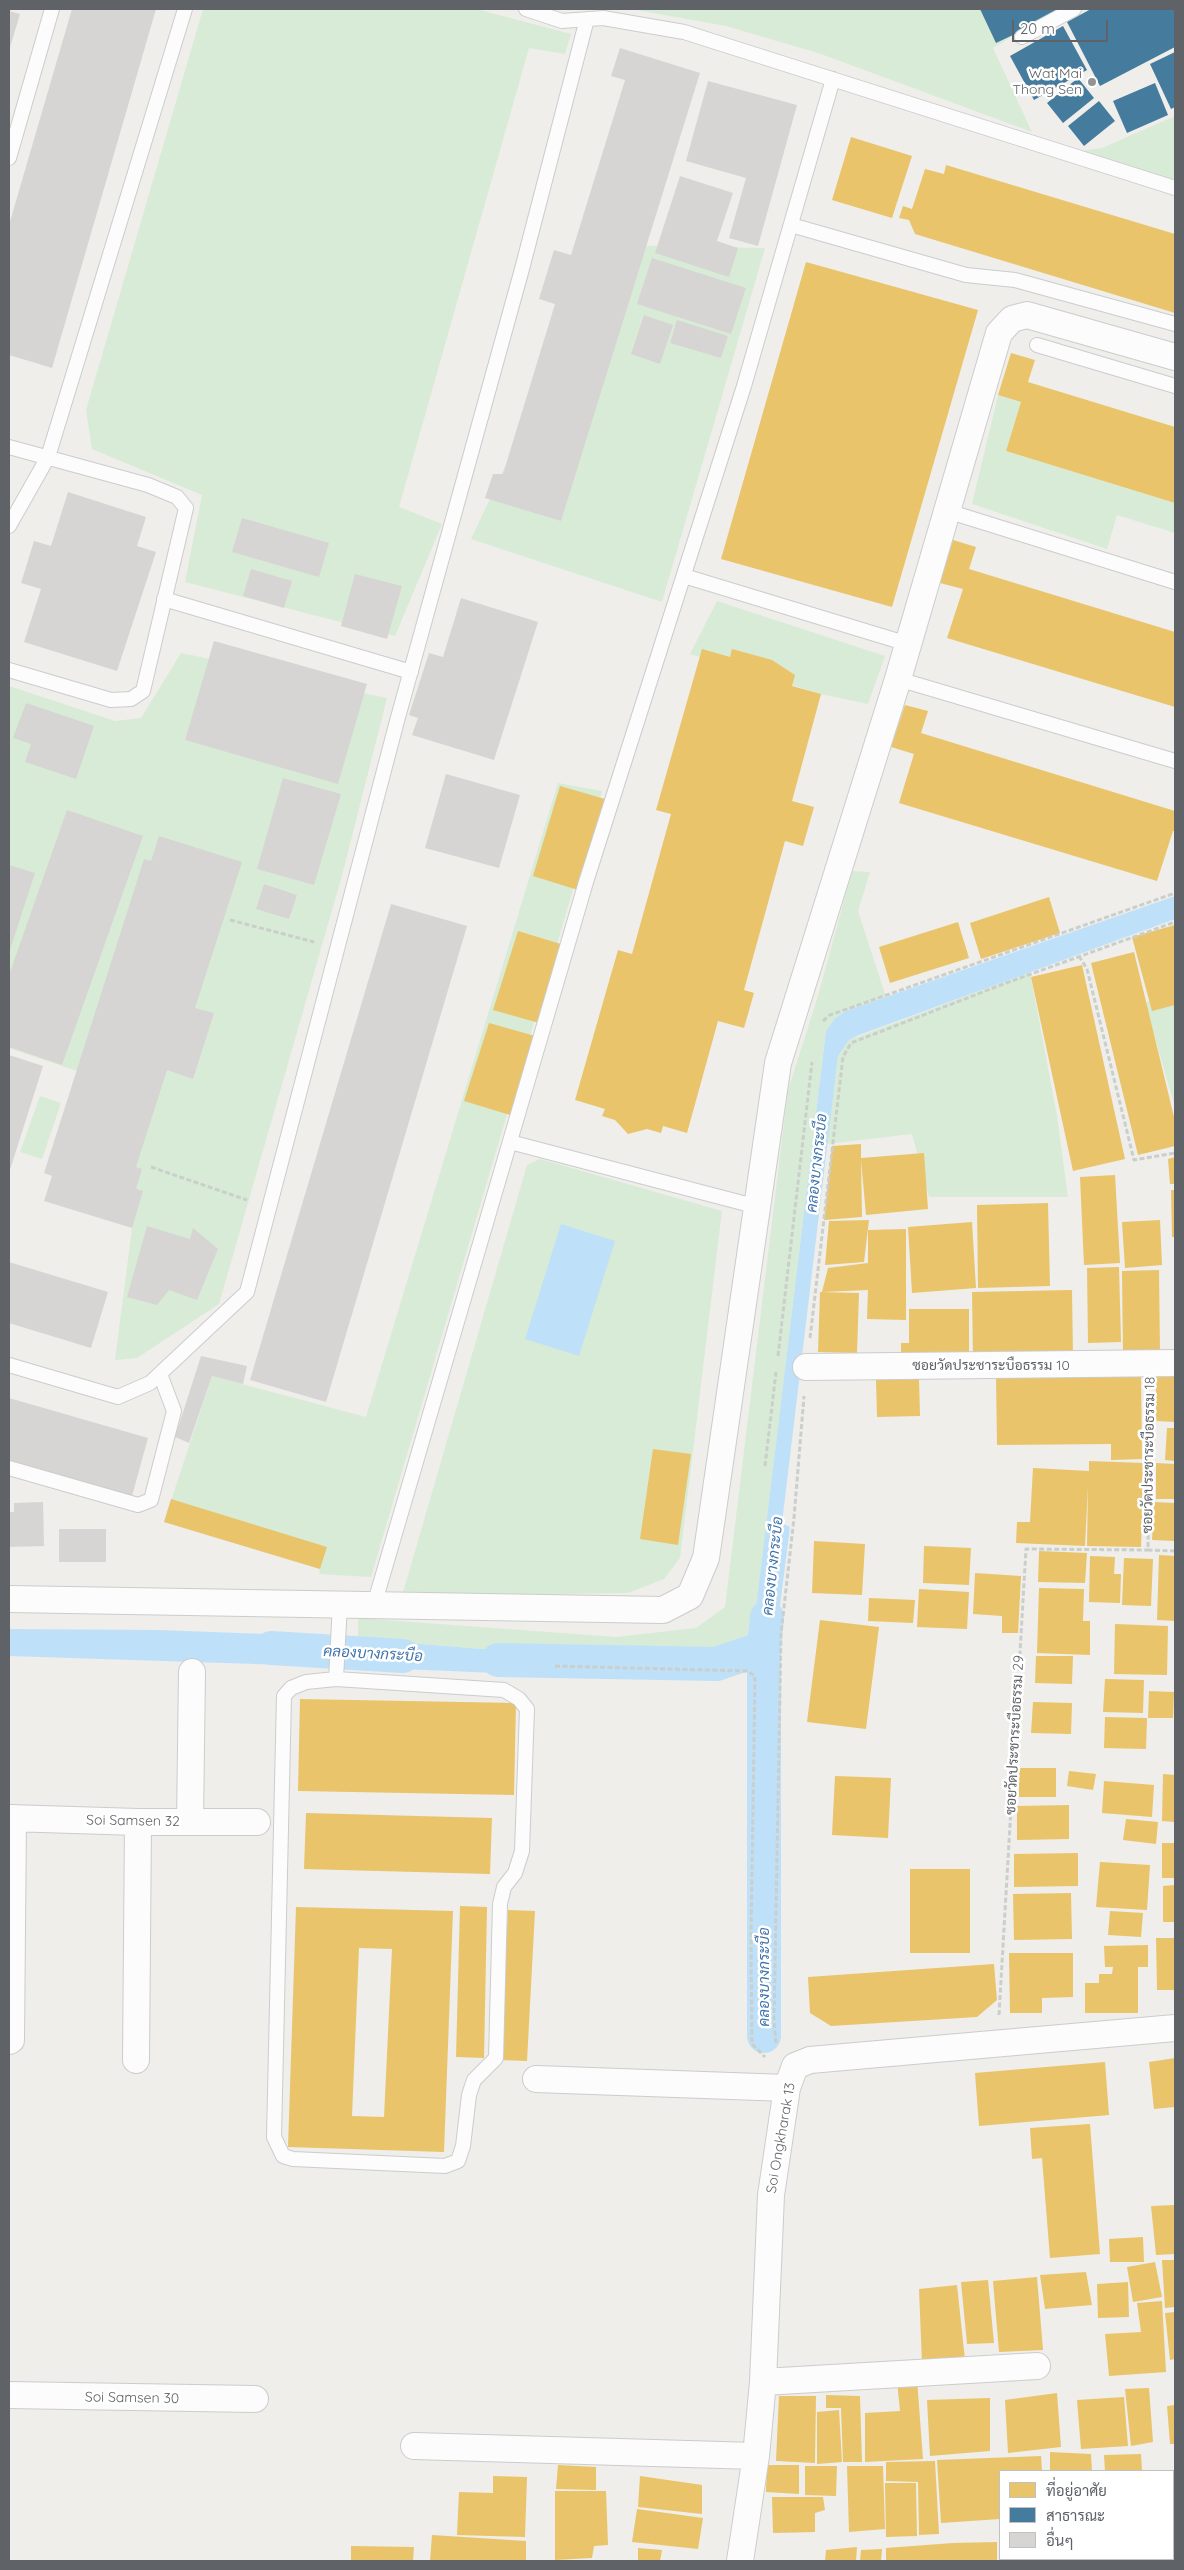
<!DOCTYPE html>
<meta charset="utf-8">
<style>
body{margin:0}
#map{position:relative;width:1184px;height:2570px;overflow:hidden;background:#efeeea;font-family:Quicksand,Sarabun,sans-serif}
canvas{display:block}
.frame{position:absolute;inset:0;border:10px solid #5f6368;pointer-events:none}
.legend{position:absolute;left:999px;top:2470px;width:175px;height:90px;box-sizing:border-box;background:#fff;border:1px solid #bfc1c3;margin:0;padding:6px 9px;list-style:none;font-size:15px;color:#5f6368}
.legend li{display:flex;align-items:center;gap:10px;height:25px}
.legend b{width:25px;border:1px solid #bfc1c3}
.scale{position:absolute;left:1012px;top:20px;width:96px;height:22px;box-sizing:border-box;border:2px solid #5f6368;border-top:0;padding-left:6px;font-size:15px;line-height:18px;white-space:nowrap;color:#5f6368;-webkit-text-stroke:4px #fff;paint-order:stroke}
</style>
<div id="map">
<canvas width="1184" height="2570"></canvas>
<div class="frame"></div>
<ul class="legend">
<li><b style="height:14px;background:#e9c46a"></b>ที่อยู่อาศัย</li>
<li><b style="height:14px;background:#457b9d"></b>สาธารณะ</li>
<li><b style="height:14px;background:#d6d5d3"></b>อื่นๆ</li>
</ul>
<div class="scale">20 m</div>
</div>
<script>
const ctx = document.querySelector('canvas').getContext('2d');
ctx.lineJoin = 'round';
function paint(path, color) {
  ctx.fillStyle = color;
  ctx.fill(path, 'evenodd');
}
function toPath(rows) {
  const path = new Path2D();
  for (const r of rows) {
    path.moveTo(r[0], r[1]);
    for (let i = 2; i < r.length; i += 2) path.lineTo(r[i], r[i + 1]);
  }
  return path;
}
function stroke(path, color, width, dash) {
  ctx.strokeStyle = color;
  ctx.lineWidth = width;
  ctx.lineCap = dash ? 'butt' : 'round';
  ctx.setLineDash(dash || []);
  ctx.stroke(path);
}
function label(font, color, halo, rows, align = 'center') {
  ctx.font = font + ' Quicksand,Sarabun,sans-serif';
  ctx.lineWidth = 5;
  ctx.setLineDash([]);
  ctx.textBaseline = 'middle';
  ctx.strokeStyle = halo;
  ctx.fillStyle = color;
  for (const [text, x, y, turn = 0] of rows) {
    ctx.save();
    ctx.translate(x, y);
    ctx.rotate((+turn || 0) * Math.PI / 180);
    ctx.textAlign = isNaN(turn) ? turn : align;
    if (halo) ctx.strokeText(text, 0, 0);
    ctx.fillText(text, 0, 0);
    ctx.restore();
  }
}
paint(toPath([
 [203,9,476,9,571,34,565,54,529,48,399,507,442,524,395,636,185,582,202,495,92,449,86,410],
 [631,9,1058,9,993,48,1032,132,821,54,726,26],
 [1175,116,1175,182,1081,151,1102,148],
 [610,245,765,248,662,602,471,539],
 [998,395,1021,402,1006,451,1175,503,1175,533,1117,515,1107,549,972,504],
 [717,601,885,656,868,704,821,694,690,654],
 [181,653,210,659,185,740,311,774,358,692,387,698,343,872,219,1304,137,1358,115,1360,132,1228,77,1071,9,1048,9,686,115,721,141,718],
 [558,783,602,791,371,1577,319,1574,320,1569,164,1522,212,1376,366,1417],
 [852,871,870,872,858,911,886,997,846,1011,835,1018,826,1031,752,1644,718,1658,545,1654,358,1639,358,1618,616,1637,696,1628,725,1607,788,1090,818,996],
 [1030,972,1057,1116,1068,1197,929,1197,912,1134,827,1144,838,1056,849,1040],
 [1175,989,1175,1107,1145,1003],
 [40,1096,61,1103,42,1159,20,1152],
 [540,1159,722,1211,680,1558,664,1579,628,1593,402,1596,527,1165]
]), '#d8ebd6');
paint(toPath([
 [1175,896,1175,919,859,1035,849,1040,838,1056,782,1523,790,1527,772,1668,750,1658,826,1031,835,1018,846,1011],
 [561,1224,615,1241,579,1356,525,1339],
 [9,1629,158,1630,320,1636,317,1666,9,1656],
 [358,1639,545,1654,544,1675,354,1667]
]), '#bfe0f9');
paint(toPath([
 [851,137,912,156,892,218,832,200],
 [946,165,1175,234,1175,313,915,234,909,220,899,218,903,206,912,209,925,169,944,174],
 [806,262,978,310,892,607,721,559],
 [1011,353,1035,360,1028,382,1175,427,1175,503,1006,451,1021,402,998,395],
 [953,540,976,547,969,569,1175,632,1175,707,947,638,963,589,940,583],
 [702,649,730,657,732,649,772,660,795,675,792,686,821,694,792,801,814,807,803,846,785,841,744,990,754,993,744,1028,718,1021,687,1133,663,1126,661,1133,647,1129,628,1134,615,1120,602,1116,605,1109,575,1100,618,950,632,954,671,814,656,810],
 [905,705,928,711,921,733,1175,811,1175,831,1173,831,1157,881,899,803,914,754,891,747],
 [560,786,605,799,578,890,533,876],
 [1049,897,1060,933,981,959,970,923],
 [958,922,969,958,890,983,879,947],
 [1175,925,1175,1005,1152,1011,1132,937],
 [518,931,564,945,539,1023,493,1010],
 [1134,952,1175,1121,1175,1146,1138,1155,1091,963],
 [1082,965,1125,1159,1073,1171,1031,977],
 [489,1023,535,1036,510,1115,464,1101],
 [861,1144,861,1158,924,1153,928,1209,866,1215,861,1160,862,1217,824,1220,832,1146],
 [1175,1157,1175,1184,1170,1184,1168,1159],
 [1115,1175,1120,1263,1084,1265,1080,1177],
 [1171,1190,1175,1190,1175,1237,1172,1237],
 [1048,1203,1050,1286,978,1288,977,1205],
 [869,1220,864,1262,825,1265,829,1221],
 [1160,1220,1162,1265,1125,1268,1122,1222],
 [972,1222,976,1288,912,1293,908,1227],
 [906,1229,906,1320,867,1319,868,1290,822,1292,828,1268,868,1263,868,1230],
 [1119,1267,1121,1342,1088,1343,1087,1268],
 [1159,1270,1160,1354,1123,1354,1122,1271],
 [1072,1290,1073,1357,973,1359,972,1292],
 [820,1292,859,1293,857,1353,818,1352],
 [909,1309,969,1309,969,1360,901,1361,901,1343,909,1343],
 [1141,1376,1142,1459,1111,1460,1111,1444,997,1445,996,1377],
 [1156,1376,1175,1377,1175,1422,1156,1421],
 [919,1379,920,1416,877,1417,876,1380],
 [1167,1428,1175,1428,1175,1461,1165,1460],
 [653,1449,691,1454,678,1545,640,1539],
 [1089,1461,1144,1463,1141,1547,1087,1546,1088,1486,1085,1546,1016,1543,1017,1522,1030,1522,1033,1468,1089,1471],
 [1156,1463,1175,1464,1175,1499,1156,1499],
 [171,1499,327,1547,320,1569,164,1522],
 [1154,1502,1175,1503,1175,1541,1152,1540],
 [814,1541,865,1544,862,1595,812,1593],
 [924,1546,971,1548,969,1585,923,1583],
 [1039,1551,1087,1553,1085,1583,1038,1582],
 [1159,1555,1175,1556,1175,1621,1157,1620],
 [1090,1556,1115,1557,1114,1574,1121,1574,1120,1603,1089,1602],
 [1124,1558,1153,1559,1151,1606,1122,1605],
 [975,1573,1021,1576,1018,1633,1002,1633,1002,1616,973,1614],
 [1039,1588,1084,1589,1083,1621,1090,1621,1090,1655,1037,1653],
 [919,1589,969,1592,967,1629,917,1627],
 [869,1598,915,1600,913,1623,868,1621],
 [820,1620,879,1627,866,1729,807,1722],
 [1115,1624,1168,1626,1167,1675,1114,1674],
 [1036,1656,1073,1656,1072,1684,1035,1683],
 [1105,1679,1144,1680,1143,1713,1103,1712],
 [1149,1691,1174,1692,1173,1718,1148,1718],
 [300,1699,516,1703,514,1795,298,1791],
 [1033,1702,1072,1703,1071,1734,1031,1733],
 [1105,1717,1147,1718,1146,1749,1104,1748],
 [1019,1768,1056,1768,1056,1797,1019,1797],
 [1069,1771,1096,1774,1093,1790,1067,1786],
 [1163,1774,1175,1775,1175,1822,1162,1821],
 [835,1776,891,1778,888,1838,832,1835],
 [1104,1781,1154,1785,1152,1817,1102,1813],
 [1069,1805,1069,1839,1017,1840,1017,1806],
 [306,1813,492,1818,490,1874,304,1869],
 [1126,1819,1158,1822,1156,1844,1123,1840],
 [1162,1843,1175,1843,1175,1878,1162,1878],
 [1078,1853,1078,1886,1014,1887,1014,1854],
 [1100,1862,1150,1865,1147,1910,1096,1907],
 [910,1869,970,1869,970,1953,910,1953],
 [1175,1885,1175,1922,1163,1922,1163,1886],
 [1071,1893,1072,1939,1014,1940,1013,1894],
 [460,1906,487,1907,484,2058,456,2057],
 [296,1907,453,1911,444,2152,288,2147],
 [359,1948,392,1949,384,2117,352,2116],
 [508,1910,535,1911,527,2061,500,2060],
 [1110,1911,1143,1913,1141,1937,1108,1935],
 [1156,1938,1175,1938,1175,1990,1157,1990],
 [1148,1945,1148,1967,1138,1967,1138,2013,1085,2013,1085,1983,1099,1983,1099,1974,1112,1974,1113,1967,1105,1967,1104,1946],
 [1009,1953,1073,1953,1073,1997,1042,1998,1042,2013,1010,2013],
 [994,1964,997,2000,977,2017,831,2026,810,2013,808,1977],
 [1175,2058,1175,2107,1154,2109,1149,2062],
 [1105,2062,1109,2115,979,2126,975,2073],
 [1090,2124,1100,2254,1050,2258,1042,2158,1032,2159,1030,2128],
 [1175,2205,1175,2254,1156,2255,1151,2206],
 [1143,2237,1144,2262,1110,2262,1109,2239],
 [1162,2260,1175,2260,1175,2307,1165,2308],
 [1155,2262,1162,2297,1133,2302,1127,2267],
 [1086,2272,1092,2305,1045,2309,1040,2275],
 [1037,2277,1043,2350,999,2352,993,2281],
 [988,2280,994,2343,967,2344,961,2282],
 [1128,2282,1129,2317,1098,2318,1097,2284],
 [957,2285,965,2360,922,2363,919,2289],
 [1162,2301,1166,2372,1109,2376,1105,2334,1141,2332,1137,2303],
 [1175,2312,1175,2359,1170,2360,1165,2313],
 [917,2379,923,2459,865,2462,865,2413,900,2411,897,2381],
 [1149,2388,1153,2442,1131,2446,1125,2389],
 [1057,2393,1061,2447,1008,2453,1005,2400],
 [826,2395,860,2396,862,2462,843,2462,841,2408,826,2408],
 [779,2396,816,2396,815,2463,776,2461],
 [1124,2397,1128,2446,1081,2449,1077,2400],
 [990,2398,990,2451,930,2456,927,2400],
 [1175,2405,1175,2444,1170,2444,1167,2406],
 [839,2410,842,2462,817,2464,817,2412],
 [1050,2452,1091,2454,1092,2471,1050,2471],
 [1141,2454,1142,2471,1105,2471,1104,2455],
 [1041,2456,1042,2471,1000,2471,1000,2519,941,2523,937,2460],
 [935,2461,939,2534,919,2535,918,2482,886,2481,886,2462],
 [558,2465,596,2467,596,2490,556,2489],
 [767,2465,799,2465,799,2494,766,2492],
 [805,2466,837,2466,836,2496,805,2495],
 [847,2466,883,2466,885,2529,849,2532],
 [493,2476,527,2477,525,2537,457,2535,459,2492,493,2493],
 [640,2476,702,2485,702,2514,638,2507],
 [885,2483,916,2483,917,2536,886,2537],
 [555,2491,606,2491,608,2545,594,2546,592,2558,555,2560],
 [772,2497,823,2497,825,2510,815,2513,815,2532,773,2533],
 [637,2509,703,2518,698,2549,632,2542],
 [1173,2533,1175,2533,1175,2561,1163,2561,1163,2559,1173,2559],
 [432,2535,526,2541,526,2561,430,2561],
 [997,2542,997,2561,886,2561,886,2548,953,2543],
 [351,2546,414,2547,413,2561,351,2561],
 [857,2547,856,2561,825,2561,826,2550],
 [638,2548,662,2550,660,2561,638,2561],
 [882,2549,881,2561,860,2561,861,2550],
 [1051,2559,1080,2559,1080,2561,1051,2561]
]), '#e9c46a');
paint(toPath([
 [980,9,1068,9,996,43],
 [1091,9,1175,9,1175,47,1100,86,1067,22],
 [1063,26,1087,70,1034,100,1010,56],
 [1175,52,1175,107,1171,109,1150,64],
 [1078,78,1094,98,1063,123,1047,103],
 [1155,83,1168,115,1127,133,1113,101],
 [1099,101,1115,121,1084,146,1068,126]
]), '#457b9d');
stroke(toPath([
 [271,1648,403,1656],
 [498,1660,716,1664,764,1648,767,1617],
 [764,2036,764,1648]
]), '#bfe0f9', 34);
paint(toPath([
 [72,9,156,9,52,368,9,355,9,225],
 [9,11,20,14,9,51],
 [620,48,700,73,561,521,485,498,493,474,503,474,555,304,539,299,554,250,571,255,625,80,611,76],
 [708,81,797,105,758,246,729,238,746,178,686,161],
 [680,176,733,193,717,241,738,248,729,277,655,253],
 [652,258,746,288,731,334,637,304],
 [644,315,673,325,660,364,631,354],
 [677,320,728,336,721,358,670,343],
 [68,492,146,517,137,546,156,552,117,671,24,642,41,589,21,583,34,541,51,546],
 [242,518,329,543,319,577,232,552],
 [251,569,292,581,284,608,243,596],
 [355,574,402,586,387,639,341,626],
 [461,598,538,622,494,760,412,735,418,718,409,715,429,653,443,657],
 [214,641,367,684,338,784,185,740],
 [26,703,94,726,76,779,25,762,31,744,13,738],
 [446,774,520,795,499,868,425,848],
 [283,778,341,794,314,885,257,869],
 [67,810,143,836,62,1065,9,1047,9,975],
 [159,836,242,862,195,1008,214,1013,193,1079,167,1070,136,1167,142,1169,136,1189,143,1191,132,1228,44,1201,52,1176,44,1173,144,859,151,861],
 [9,865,35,873,9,953],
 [264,884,297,895,289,919,256,909],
 [391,904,467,926,326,1402,250,1380],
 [9,1055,43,1066,9,1173],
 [147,1226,190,1239,193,1228,218,1249,197,1300,169,1290,157,1305,127,1297],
 [9,1262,108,1292,91,1348,9,1323],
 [201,1356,247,1366,243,1384,212,1376,189,1443,175,1437],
 [9,1398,148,1438,132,1496,9,1460],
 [43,1502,44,1546,9,1547,9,1512,14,1512,14,1503],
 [59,1529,106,1529,106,1562,59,1562]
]), '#d6d5d3');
const service = toPath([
 [526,9,562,21,603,18,684,32,1175,188],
 [1022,37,1074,9],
 [9,158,52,9],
 [791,225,966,275,1015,280,1175,324],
 [1037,345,1175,386],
 [9,447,148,485,177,497,186,508,143,691,131,699,111,700,9,670],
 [947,511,1175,582],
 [9,526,48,457,185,9],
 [684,576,908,644],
 [164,599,411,672],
 [898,679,1175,761],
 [510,1142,758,1207],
 [9,1365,118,1397,150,1383,247,1292,397,721,522,269,587,19],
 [9,1468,138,1505,151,1500,174,1411,160,1374],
 [374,1605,586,882,744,386,833,79],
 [336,1679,504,1690,519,1699,527,1709,522,1851,515,1873,504,1887,500,1904,496,2058,474,2080,469,2095,463,2146,458,2161,445,2166,293,2159,283,2156,274,2137,284,1696,291,1688,306,1682,336,1679],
 [336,1679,340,1604]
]);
const minor = toPath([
 [806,1367,1175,1363],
 [9,1599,663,1610,690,1596,706,1558,778,1063,898,679,999,333,1012,319,1027,315,1175,357],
 [9,1818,138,1822,257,1822],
 [190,1822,192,1672],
 [9,2041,11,2040,13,1818],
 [136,2060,138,1822],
 [536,2079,787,2088],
 [763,2382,1037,2366],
 [9,2395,255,2399],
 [414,2446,756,2456],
 [1173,2521,1175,2520],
 [740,2561,756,2456,763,2382,771,2195,787,2088,795,2066,810,2060,1175,2028]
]);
stroke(service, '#cbcccc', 16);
stroke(minor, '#cbcccc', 28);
stroke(toPath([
 [230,920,314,942],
 [1079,956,1087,969,1134,1160,1175,1153],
 [823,1021,830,1015,1175,893],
 [151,1167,247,1200],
 [810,1338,843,1057,851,1043,1006,983,1175,922],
 [778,1356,812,1062],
 [1150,1392,1148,1550,1175,1551],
 [765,1466,776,1372],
 [555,1666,747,1671,755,1676,751,1938,752,2044,765,2057],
 [999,2015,1026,1549,1148,1550],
 [776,2043,774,2021,781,1634,794,1518,804,1396]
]), '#cacfcc', 3, [5, 2.5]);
stroke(service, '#fdfcfc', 14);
stroke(minor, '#fdfcfc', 26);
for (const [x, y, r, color] of [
 [1092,82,5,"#919496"]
]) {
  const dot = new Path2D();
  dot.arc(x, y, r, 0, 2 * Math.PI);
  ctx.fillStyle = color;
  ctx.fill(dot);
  stroke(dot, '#fff', 2);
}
label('14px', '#5f6368', '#fff', [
 ["Wat Mai",1082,74],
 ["Thong Sen",1082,90]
], 'right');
label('14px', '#5f6368', '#fff', [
 ["ซอยวัดประชาระบือธรรม 10",991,1366],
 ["ซอยวัดประชาระบือธรรม 18",1149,1455,-89],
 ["ซอยวัดประชาระบือธรรม 29",1015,1735,-87],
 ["Soi Samsen 32",133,1821,1],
 ["Soi Ongkharak 13",781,2138,-80],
 ["Soi Samsen 30",132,2398,1]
]);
label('italic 15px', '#4174aa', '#fff', [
 ["คลองบางกระบือ",817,1163,-84],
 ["คลองบางกระบือ",773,1566,-84],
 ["คลองบางกระบือ",373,1654,3],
 ["คลองบางกระบือ",764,1977,-90]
]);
</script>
